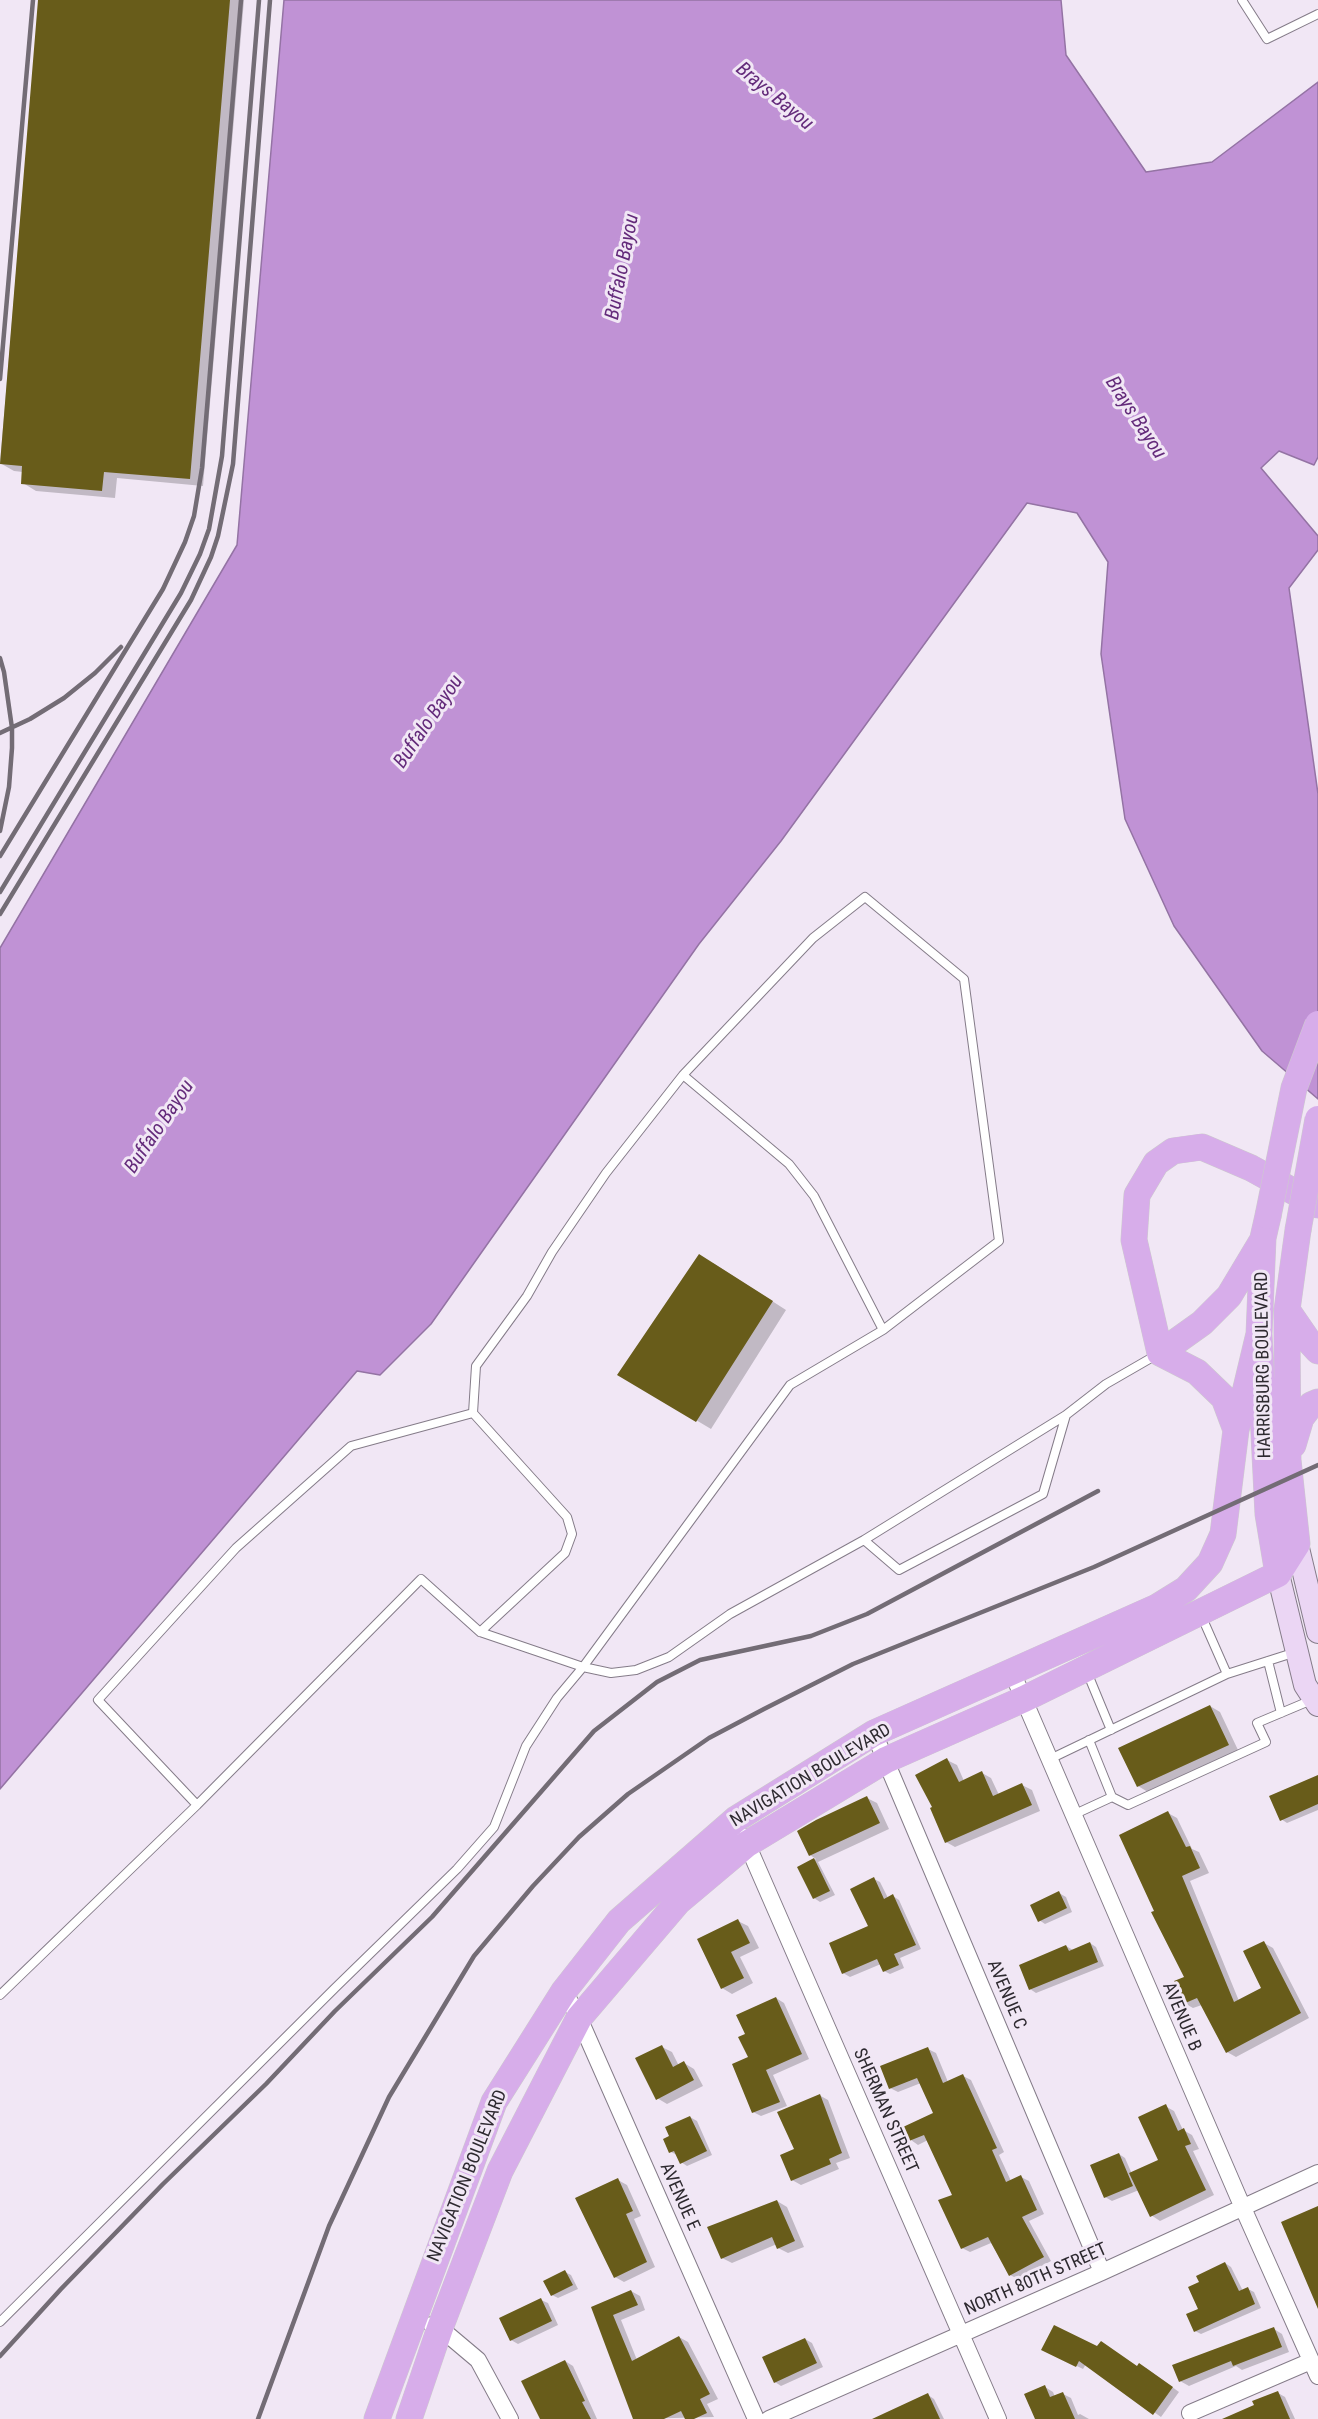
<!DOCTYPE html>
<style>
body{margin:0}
canvas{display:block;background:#f1e7f5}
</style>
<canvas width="1318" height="2419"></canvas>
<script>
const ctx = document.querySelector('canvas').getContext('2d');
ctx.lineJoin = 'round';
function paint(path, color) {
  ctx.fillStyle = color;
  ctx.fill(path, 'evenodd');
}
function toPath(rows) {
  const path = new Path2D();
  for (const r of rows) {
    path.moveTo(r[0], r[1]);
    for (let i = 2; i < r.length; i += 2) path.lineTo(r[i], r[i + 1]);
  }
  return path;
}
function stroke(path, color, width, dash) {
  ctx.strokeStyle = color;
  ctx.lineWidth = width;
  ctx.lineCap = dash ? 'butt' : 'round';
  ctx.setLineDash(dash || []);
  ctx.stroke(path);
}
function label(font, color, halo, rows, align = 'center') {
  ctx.font = font + ' "Roboto Condensed",sans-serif';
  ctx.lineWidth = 6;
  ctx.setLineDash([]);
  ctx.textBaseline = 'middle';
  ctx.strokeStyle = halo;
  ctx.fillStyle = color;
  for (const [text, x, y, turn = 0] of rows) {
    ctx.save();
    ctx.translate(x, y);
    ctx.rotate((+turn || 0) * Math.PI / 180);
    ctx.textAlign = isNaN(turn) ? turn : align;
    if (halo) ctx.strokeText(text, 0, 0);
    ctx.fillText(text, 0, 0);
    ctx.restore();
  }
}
const water = toPath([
 [284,0,1061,0,1066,55,1146,172,1212,162,1318,82,1318,457,1314,465,1279,451,1261,468,1318,536,1318,550,1289,588,1318,794,1318,1099,1262,1051,1174,926,1125,819,1101,654,1108,562,1077,513,1027,503,781,841,699,944,431,1324,380,1375,357,1371,0,1789,0,948,237,545,284,0]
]);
paint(water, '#c092d5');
stroke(water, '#9473a4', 1.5);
paint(toPath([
 [39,0,244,0,203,486,117,478,115,498,36,491,23,483,23,472,14,471,0,463],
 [713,1263,786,1310,711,1429,619,1374],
 [1210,1706,1220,1712,1238,1750,1148,1792,1138,1786],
 [947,1760,957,1765,964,1781,982,1773,991,1778,999,1795,1022,1785,1032,1790,1040,1811,955,1847,946,1842,934,1808],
 [1318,1779,1318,1810,1287,1823,1281,1819],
 [867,1798,877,1803,889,1829,818,1862,835,1895,820,1902,814,1898,799,1867,816,1859,810,1855],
 [1168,1813,1177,1818,1192,1849,1199,1852,1209,1873,1190,1881,1239,2001,1263,1989,1264,1943,1273,1948,1309,2018,1236,2057,1227,2052,1202,2005,1193,2008,1184,2003,1186,1978,1156,1912],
 [874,1879,880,1882,888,1898,893,1896,899,1900,921,1949,900,1958,904,1968,890,1974,884,1971,881,1964,850,1977,843,1973,870,1927],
 [1059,1893,1066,1897,1072,1912,1045,1924,1039,1920],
 [738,1921,748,1926,759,1948,740,1957,753,1983,732,1994,722,1988],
 [1090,1943,1096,1947,1104,1966,1036,1993,1030,1989,1066,1946,1073,1950],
 [776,1998,784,2003,809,2059,773,2075,787,2106,761,2116,753,2112,747,2035],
 [662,2047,672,2052,679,2066,684,2063,694,2069,703,2086,667,2104,657,2098],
 [928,2049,936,2053,948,2082,963,2076,971,2080,1004,2152,999,2155,1011,2181,1021,2177,1029,2181,1044,2214,1029,2221,1051,2261,1018,2279,1010,2275,991,2243,970,2252,962,2248,954,2195,928,2140,918,2145,911,2140,935,2114,921,2083,898,2092,890,2088],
 [819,2095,828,2100,850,2158,836,2163,839,2169,801,2185,792,2180,796,2150],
 [1165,2106,1174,2111,1183,2130,1192,2135,1199,2149,1193,2151,1214,2195,1160,2221,1151,2215,1139,2190,1112,2201,1105,2197,1119,2154,1125,2158,1132,2174,1160,2161],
 [690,2117,697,2121,712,2155,687,2166,681,2162,677,2155,671,2152],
 [618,2180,627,2185,641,2216,634,2219,655,2267,624,2282,615,2277],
 [777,2201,787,2207,804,2247,788,2253,778,2248,777,2244,732,2263,722,2258],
 [1225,2263,1231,2267,1243,2291,1248,2289,1254,2292,1261,2308,1201,2334,1195,2331,1200,2310,1201,2282],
 [565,2272,571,2275,578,2289,558,2298,552,2295],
 [631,2291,640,2296,645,2310,621,2320,637,2360,679,2337,688,2342,718,2399,707,2404,714,2417,635,2419,593,2308],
 [541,2300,548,2303,558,2325,518,2344,511,2340],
 [1274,2329,1282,2334,1289,2352,1242,2370,1236,2366,1189,2386,1180,2381],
 [805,2339,812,2343,823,2367,781,2386,775,2382],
 [1050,2353,1146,2368,1179,2392,1161,2417,1086,2364,1083,2369],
 [565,2361,573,2366,597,2419,541,2419],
 [1045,2387,1053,2392,1055,2397,1063,2394,1071,2398,1078,2415,1080,2414,1089,2419,1036,2419],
 [1278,2393,1285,2397,1295,2419,1226,2419,1256,2406],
 [928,2395,934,2399,944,2419,886,2419]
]), '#0003');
paint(toPath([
 [38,0,230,0,190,479,104,472,102,491,21,484,22,466,0,464],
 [699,1254,773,1301,696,1422,617,1375],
 [1210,1705,1229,1745,1137,1787,1118,1748],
 [947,1758,959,1782,982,1771,993,1796,1022,1783,1032,1805,945,1843,930,1808,932,1807,915,1775],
 [1318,1775,1318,1804,1280,1821,1269,1796],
 [867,1796,880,1823,809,1856,797,1831,816,1820],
 [1168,1811,1186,1847,1190,1846,1200,1868,1182,1876,1234,2002,1261,1988,1243,1951,1264,1941,1301,2013,1226,2053,1197,1998,1183,2004,1174,1981,1184,1977,1151,1912,1154,1911,1119,1835],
 [814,1858,830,1891,813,1899,797,1867],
 [874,1877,884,1899,893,1894,916,1945,894,1954,899,1965,883,1972,877,1959,842,1974,829,1943,868,1926,850,1889],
 [1059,1891,1067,1908,1038,1922,1030,1905],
 [738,1919,750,1943,731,1952,744,1978,721,1989,697,1939],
 [1090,1942,1098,1962,1029,1990,1019,1965,1066,1945,1069,1951],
 [776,1997,802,2054,766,2070,780,2102,752,2113,732,2064,748,2057,738,2037,745,2034,736,2015],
 [662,2045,673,2067,684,2061,694,2080,656,2100,635,2058],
 [928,2047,943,2083,963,2074,997,2148,992,2150,1006,2182,1021,2175,1037,2210,1022,2217,1044,2257,1009,2276,988,2237,961,2249,938,2200,952,2195,924,2135,909,2141,903,2127,933,2113,917,2078,889,2089,880,2066],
 [820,2094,842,2153,829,2159,831,2164,791,2181,780,2155,794,2149,777,2112],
 [1166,2104,1178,2131,1184,2128,1191,2144,1185,2146,1206,2190,1150,2217,1129,2173,1158,2160,1138,2117],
 [690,2116,707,2151,680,2164,674,2151,669,2153,663,2139,669,2136,665,2127],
 [1119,2153,1133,2186,1104,2198,1090,2165],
 [618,2178,633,2211,626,2214,647,2262,614,2278,575,2198],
 [777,2200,795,2241,777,2249,772,2237,721,2259,707,2227],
 [1318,2206,1318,2309,1281,2222],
 [1225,2262,1239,2291,1248,2287,1255,2304,1194,2332,1186,2314,1198,2309,1188,2287,1199,2282,1196,2276],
 [565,2270,573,2285,551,2296,543,2281],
 [631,2290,638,2305,613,2315,632,2361,679,2336,710,2394,700,2399,707,2413,694,2419,685,2419,681,2411,664,2419,633,2419,591,2307],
 [541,2298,552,2321,510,2341,499,2318],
 [1054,2325,1097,2346,1101,2341,1137,2366,1139,2363,1173,2387,1153,2415,1079,2361,1076,2367,1041,2350],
 [1274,2327,1282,2347,1233,2366,1231,2361,1179,2382,1172,2365],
 [805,2338,817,2363,774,2383,762,2357],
 [565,2360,585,2401,582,2402,591,2419,540,2419,521,2381],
 [1045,2385,1050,2397,1063,2392,1075,2419,1035,2419,1024,2394],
 [1278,2391,1290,2419,1222,2419,1254,2405,1252,2401],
 [928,2393,940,2419,872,2419]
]), '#685c1a');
const lane = toPath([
 [1242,0,1267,39,1318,14],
 [473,1413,476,1366,527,1296,552,1252,606,1173,683,1075,813,938,865,897,964,979,999,1241,883,1330],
 [1066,1415,1106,1384,1158,1354],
 [1201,1615,1227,1674,1296,1652],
 [1268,1661,1281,1713],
 [1087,1672,1111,1730],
 [1089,1740,1112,1797],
 [1050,1759,1227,1674],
 [197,1805,98,1700,236,1548,351,1446,473,1413,567,1517,572,1534,565,1553,480,1632],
 [1073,1815,1112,1797,1128,1805,1266,1742,1257,1723,1314,1699],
 [0,1995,197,1805,421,1579,480,1632,583,1667,790,1385,883,1330,814,1196,789,1164,683,1075],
 [0,2322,335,1988,457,1869,494,1827,526,1746,557,1698,583,1667,611,1673,636,1670,669,1657,730,1614,864,1540,1066,1415,1043,1494,899,1570,864,1540]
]);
const street = toPath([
 [1012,1672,1243,2208,1318,2376],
 [874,1733,1102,2272],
 [744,1837,998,2419],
 [564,1991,579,2018,756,2419],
 [432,2325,440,2328,478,2360,510,2419],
 [1190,2413,1311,2361],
 [769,2419,1102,2272,1318,2173]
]);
const secondary = toPath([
 [1297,1544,1318,1632],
 [1278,1574,1305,1685,1318,1705]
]);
const primary = toPath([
 [1268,1216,1263,1238,1259,1334,1268,1514,1278,1574],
 [1287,1310,1307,1339,1318,1351],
 [1160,1353,1202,1323,1229,1296,1262,1241],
 [1236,1430,1224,1398,1197,1372,1160,1353,1134,1240,1137,1195,1156,1163,1173,1151,1202,1147,1251,1168,1318,1205],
 [1293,1445,1301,1418,1311,1405,1318,1402],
 [377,2419,494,2102,564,1991,619,1921,736,1819,874,1733,1157,1607,1186,1589,1210,1563,1223,1534,1236,1430,1259,1334],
 [409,2419,440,2328,500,2171,579,2018,678,1902,747,1844,886,1760,1024,1699,1278,1574,1297,1544,1288,1460,1287,1334,1287,1310,1298,1230]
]);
stroke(lane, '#857c89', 10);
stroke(street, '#857c89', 18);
stroke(secondary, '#857c89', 24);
stroke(primary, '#cdcccd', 27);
stroke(lane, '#fff', 8);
stroke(street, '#fff', 16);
stroke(secondary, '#ebd6f4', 22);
stroke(primary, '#d7adea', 26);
stroke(toPath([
 [0,379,33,0],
 [0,658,4,672,12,728,12,748,9,787,0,831],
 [0,733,30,719,64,698,95,673,121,647],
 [0,856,163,589,185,542,194,516,202,468,241,0],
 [0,892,181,593,200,554,209,529,222,456,259,0],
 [0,914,191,600,211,557,218,536,233,464,270,0],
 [0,2356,61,2289,163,2184,266,2084,335,2011,432,1917,594,1731,657,1682,700,1660,811,1636,867,1614,1098,1491],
 [258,2419,329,2226,389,2097,474,1956,533,1886,579,1837,628,1794,709,1738,764,1709,853,1664,1094,1567,1318,1465]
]), '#736c75', 4.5);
const primaryBridge = toPath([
 [1268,1216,1294,1088,1318,1024],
 [1298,1230,1318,1119]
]);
stroke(primaryBridge, '#cdcccd', 27, []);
stroke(primaryBridge, '#d7adea', 26);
label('18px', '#2e2a30', '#f1e7f5', [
 ["HARRISBURG BOULEVARD",1264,1365,-91],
 ["NAVIGATION BOULEVARD",811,1776,-31],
 ["AVENUE C",1006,1995,67],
 ["AVENUE B",1181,2017,67],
 ["SHERMAN STREET",885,2111,66],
 ["NAVIGATION BOULEVARD",468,2176,-68],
 ["AVENUE E",679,2197,66],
 ["NORTH 80TH STREET",1036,2280,-24]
]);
label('italic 20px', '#642b7b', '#f1e7f5', [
 ["Brays Bayou",774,97,40],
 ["Buffalo Bayou",623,267,-79],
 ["Brays Bayou",1135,418,57],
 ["Buffalo Bayou",429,722,-56],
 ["Buffalo Bayou",160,1127,-56]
]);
</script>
